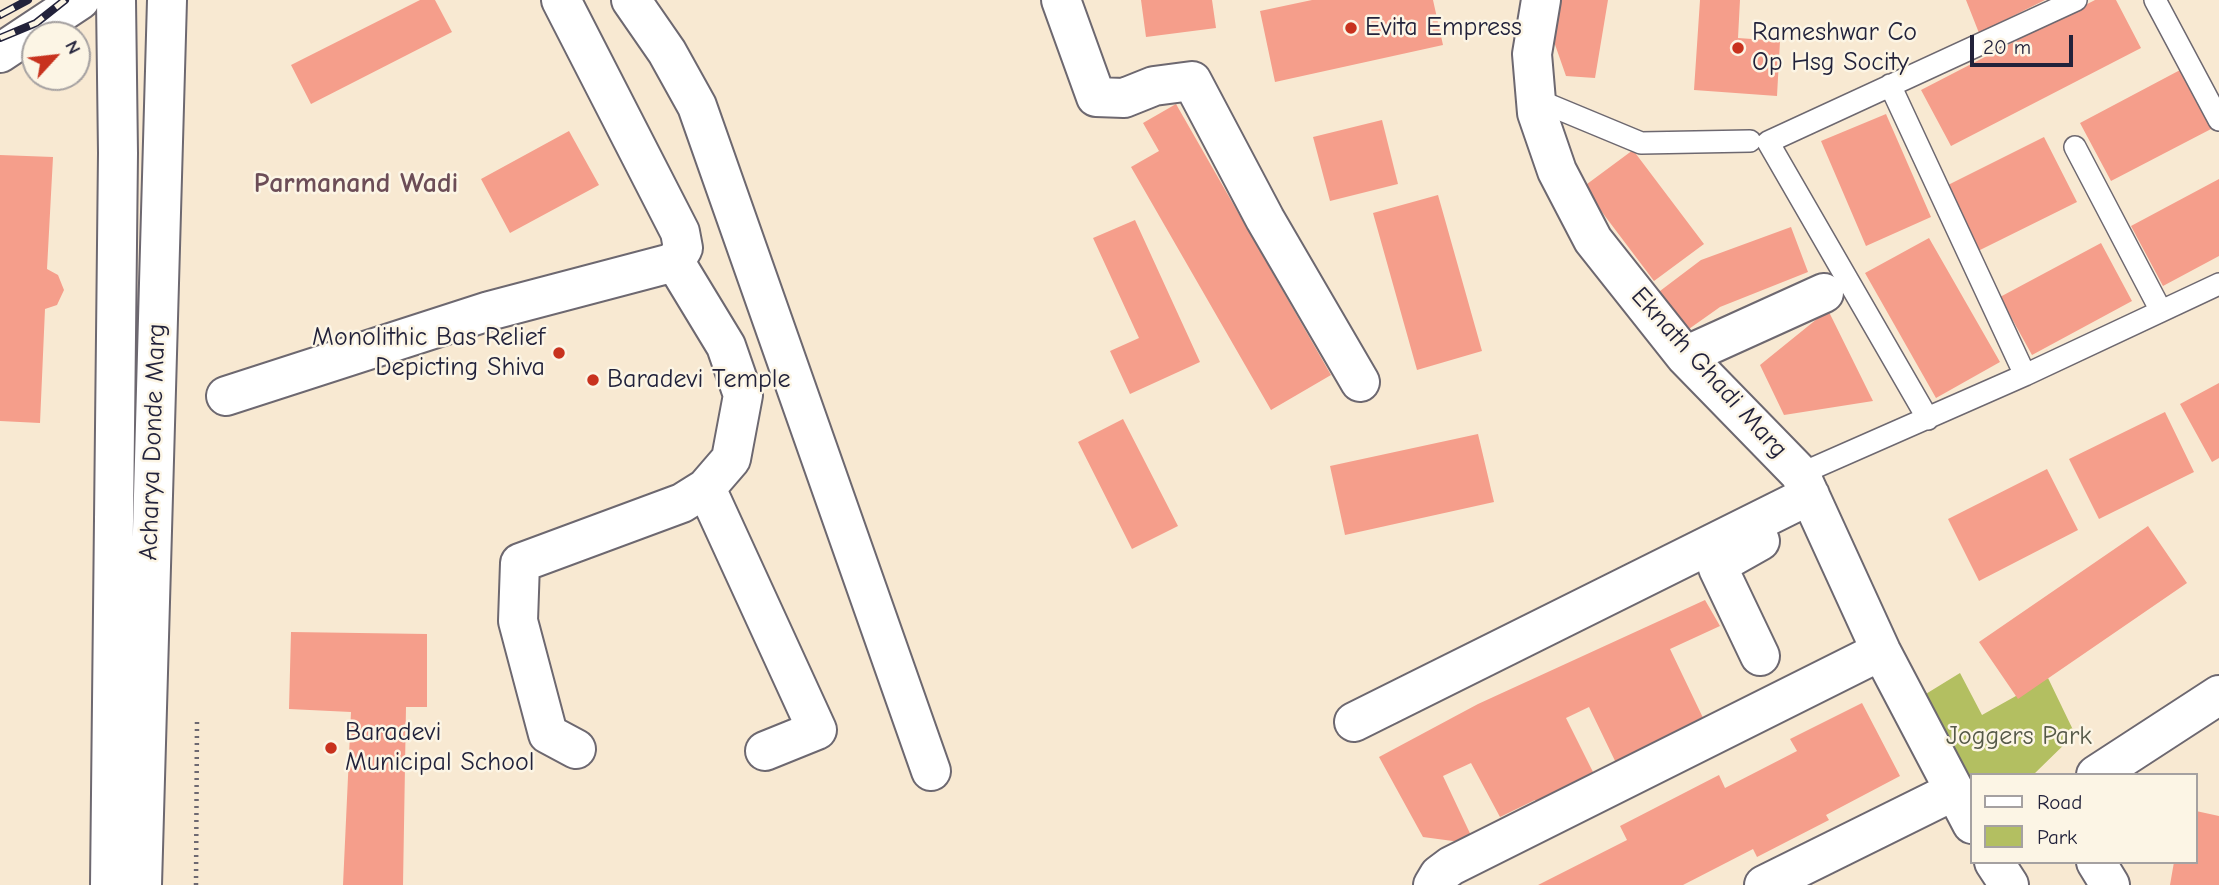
<!DOCTYPE html>
<style>
body{margin:0}
#map{position:relative;width:2219px;height:885px;overflow:hidden;background:#f8e9d2;font-family:"Comic Neue",sans-serif}
canvas{display:block}
.legend{position:absolute;left:1970px;top:773px;width:228px;height:91px;box-sizing:border-box;background:#fcf5e5;border:2px solid #a5a1a1;margin:0;padding:9px 12px;list-style:none;font-size:21px;color:#22223b}
.legend li{display:flex;align-items:center;gap:14px;height:35px}
.legend b{width:35px;border:2px solid #a5a1a1}
.north{position:absolute;left:21px;top:21px;width:70px;height:70px;box-sizing:border-box;background:#fcf5e5;border:2px solid #a5a1a1;border-radius:50%;rotate:63deg;font-size:19px;font-weight:700;line-height:28px;text-align:center;color:#22223b}
.north::after{content:'';display:block;margin:auto;width:24px;height:32px;background:#c8321e;clip-path:polygon(50% 0,100% 100%,50% 72%,0 100%)}
.scale{position:absolute;left:1970px;top:35px;width:103px;height:32px;box-sizing:border-box;border:4px solid #22223b;border-top:0;padding-left:9px;font-size:21px;line-height:24px;white-space:nowrap;color:#22223b;-webkit-text-stroke:5px #fcf5e5;paint-order:stroke}
</style>
<div id="map">
<canvas width="2219" height="885"></canvas>
<ul class="legend">
<li><b style="height:9px;background:#fff"></b>Road</li>
<li><b style="height:19px;background:#b3bf61"></b>Park</li>
</ul>
<div class="north">N</div>
<div class="scale">20 m</div>
</div>
<script>
const ctx = document.querySelector('canvas').getContext('2d');
ctx.lineJoin = 'round';
function paint(path, color) {
  ctx.fillStyle = color;
  ctx.fill(path, 'evenodd');
}
function toPath(rows) {
  const path = new Path2D();
  for (const r of rows) {
    path.moveTo(r[0], r[1]);
    for (let i = 2; i < r.length; i += 2) path.lineTo(r[i], r[i + 1]);
  }
  return path;
}
function stroke(path, color, width, dash) {
  ctx.strokeStyle = color;
  ctx.lineWidth = width;
  ctx.lineCap = dash ? 'butt' : 'round';
  ctx.setLineDash(dash || []);
  ctx.stroke(path);
}
function label(font, color, halo, rows, align = 'center') {
  ctx.font = font + ' "Comic Neue",sans-serif';
  ctx.lineWidth = 5;
  ctx.setLineDash([]);
  ctx.textBaseline = 'middle';
  ctx.strokeStyle = halo;
  ctx.fillStyle = color;
  for (const [text, x, y, turn = 0] of rows) {
    ctx.save();
    ctx.translate(x, y);
    ctx.rotate((+turn || 0) * Math.PI / 180);
    ctx.textAlign = isNaN(turn) ? turn : align;
    if (halo) ctx.strokeText(text, 0, 0);
    ctx.fillText(text, 0, 0);
    ctx.restore();
  }
}
paint(toPath([
 [1960,673,1982,715,2048,678,2075,734,2033,775,1972,775,1972,811,1916,700]
]), '#b3bf61');
paint(toPath([
 [420,0,435,0,452,32,311,104,291,65],
 [1141,0,1212,0,1216,28,1146,37],
 [1312,0,1433,0,1443,45,1275,82,1260,11],
 [1554,0,1608,0,1595,78,1566,76,1552,36],
 [1700,0,1740,0,1738,38,1780,41,1777,96,1694,90],
 [1966,0,2045,0,1979,33],
 [2095,0,2116,0,2141,48,1951,146,1921,90],
 [2182,69,2213,128,2111,181,2080,123],
 [1176,104,1331,375,1271,410,1131,167,1159,151,1143,123],
 [1886,114,1931,217,1866,246,1821,141],
 [1382,120,1398,184,1330,201,1313,137],
 [569,131,599,185,510,233,481,179],
 [2044,137,2077,202,1978,251,1946,186],
 [1633,150,1704,244,1654,281,1583,187],
 [0,155,53,157,47,269,58,275,64,290,57,305,45,309,40,423,0,421],
 [2219,179,2219,256,2163,286,2131,226],
 [1438,195,1482,351,1417,370,1373,213],
 [1135,220,1200,362,1130,394,1110,351,1139,338,1093,238],
 [1791,227,1808,272,1720,307,1679,336,1652,297,1701,260],
 [1929,238,2000,362,1936,398,1865,273],
 [2101,243,2132,301,2032,355,2000,297],
 [1828,310,1873,401,1784,415,1760,365],
 [2219,383,2219,458,2212,462,2180,404],
 [2165,412,2194,472,2099,519,2069,459],
 [1123,419,1178,526,1132,549,1078,442],
 [1478,434,1494,502,1345,535,1330,466],
 [2047,469,2078,530,1979,581,1948,519],
 [2148,526,2187,583,2018,699,1979,642],
 [1705,600,1720,626,1670,649,1706,724,1618,767,1589,707,1566,718,1598,782,1540,811,1535,800,1500,817,1471,763,1443,776,1475,844,1423,837,1379,757,1478,704],
 [291,632,427,634,427,707,406,707,403,885,343,885,351,712,289,709],
 [1862,703,1900,776,1826,815,1829,820,1757,857,1753,849,1683,885,1538,885,1627,840,1620,826,1719,775,1725,788,1797,751,1790,739],
 [2196,811,2219,816,2219,885,2170,885,2174,862,2196,862]
]), '#f59e8b');
const service = toPath([
 [2155,0,2219,120],
 [1890,85,2025,375],
 [1535,99,1641,143,1750,141],
 [2075,147,2161,311],
 [1928,419,1768,142,2076,0],
 [1800,474,2025,375,2219,284]
]);
const minor = toPath([
 [631,0,667,52,697,106,931,771],
 [1061,0,1096,97,1124,98,1154,86,1192,81,1265,219,1360,382],
 [1541,0,1532,54,1537,113,1557,171,1593,240,1685,356,1800,474,1881,651,1972,824],
 [1685,356,1824,293],
 [226,396,489,311,675,262,683,248,680,232,561,0],
 [706,488,817,730,765,751],
 [1760,656,1718,568,1721,563,1760,541],
 [1354,722,1810,495],
 [576,749,548,734,518,621,520,563,682,503,706,488,731,459,743,395,726,346,675,262],
 [2096,775,2219,695],
 [1994,862,2009,885],
 [2096,862,2110,885],
 [1433,885,1439,875,1451,866,1881,651],
 [1764,885,1954,791]
]);
const tertiary = toPath([
 [0,53,80,0],
 [110,885,118,153,116,0],
 [142,885,167,0]
]);
stroke(service, '#6d6870', 24);
stroke(minor, '#6d6870', 42);
stroke(tertiary, '#6d6870', 42);
stroke(toPath([
 [196,885,197,721]
]), '#6d6870', 4.5, [2, 5]);
stroke(service, '#fff', 21);
stroke(minor, '#fff', 38);
stroke(tertiary, '#fff', 38);
const rail = toPath([
 [0,15,28,0],
 [0,38,36,23,65,0]
]);
stroke(rail, '#22223b', 8);
stroke(rail, '#fcf5e5', 5, [16]);
for (const [x, y, r, color] of [
 [1351,28,7,"#c8321e"],
 [1738,48,7,"#c8321e"],
 [559,353,7,"#c8321e"],
 [593,380,7,"#c8321e"],
 [331,748,7,"#c8321e"]
]) {
  const dot = new Path2D();
  dot.arc(x, y, r, 0, 2 * Math.PI);
  ctx.fillStyle = color;
  ctx.fill(dot);
  stroke(dot, '#fcf5e5', 2.5);
}
label('26px', '#22223b', '#fcf5e5', [
 ["Evita Empress",1365,28],
 ["Rameshwar Co",1752,33],
 ["Op Hsg Socity",1752,63],
 ["Monolithic Bas Relief",545,338,"right"],
 ["Depicting Shiva",545,368,"right"],
 ["Baradevi Temple",607,380],
 ["Baradevi",345,733],
 ["Municipal School",345,763]
], 'left');
label('26px', '#22223b', '#fcf5e5', [
 ["Eknath Ghadi Marg",1709,373,48],
 ["Acharya Donde Marg",153,442,-88]
]);
label('26px', '#555948', '#fcf5e5', [
 ["Joggers Park",2019,737]
]);
label('bold 28px', '#6c4d57', '#fcf5e5', [
 ["Parmanand Wadi",356,184]
]);
</script>
